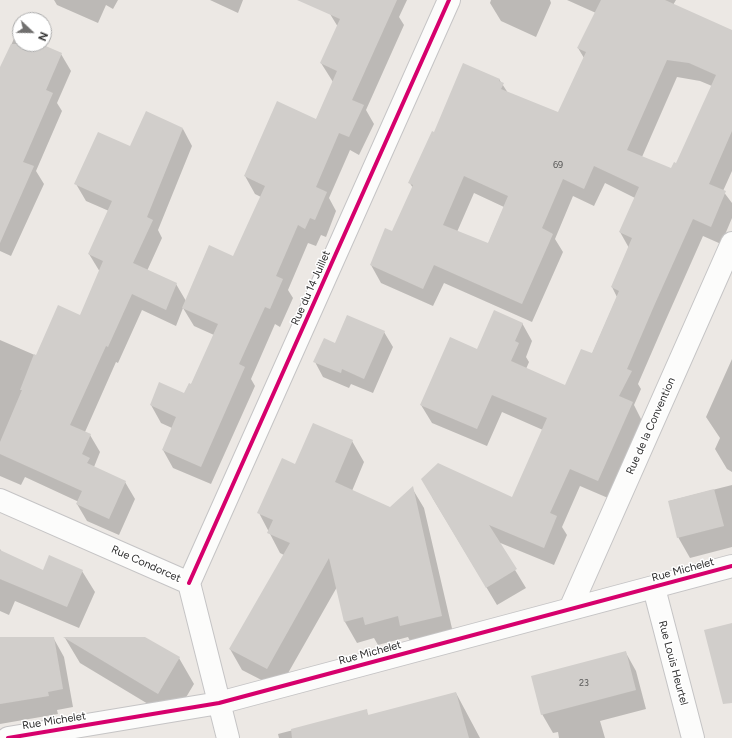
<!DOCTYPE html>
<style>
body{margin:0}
#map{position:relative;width:732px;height:738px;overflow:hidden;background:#ece8e4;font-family:Figtree,sans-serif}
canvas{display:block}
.north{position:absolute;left:12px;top:12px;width:40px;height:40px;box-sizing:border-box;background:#fff;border:1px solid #ababab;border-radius:50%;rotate:112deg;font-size:11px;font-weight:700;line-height:16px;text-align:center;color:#2e2e2e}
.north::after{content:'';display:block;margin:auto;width:14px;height:18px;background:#706f6e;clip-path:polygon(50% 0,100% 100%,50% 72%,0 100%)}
</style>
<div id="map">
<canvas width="732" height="738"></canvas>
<div class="north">N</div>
</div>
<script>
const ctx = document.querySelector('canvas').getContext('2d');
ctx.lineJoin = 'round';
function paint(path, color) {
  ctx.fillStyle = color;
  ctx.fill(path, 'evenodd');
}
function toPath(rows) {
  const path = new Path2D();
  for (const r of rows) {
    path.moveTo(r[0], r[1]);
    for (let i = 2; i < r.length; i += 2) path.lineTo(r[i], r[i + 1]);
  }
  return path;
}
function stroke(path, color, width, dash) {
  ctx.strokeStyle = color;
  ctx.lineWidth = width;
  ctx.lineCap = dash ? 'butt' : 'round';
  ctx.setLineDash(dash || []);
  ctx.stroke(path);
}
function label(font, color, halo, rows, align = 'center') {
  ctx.font = font + ' Figtree,sans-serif';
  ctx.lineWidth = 3;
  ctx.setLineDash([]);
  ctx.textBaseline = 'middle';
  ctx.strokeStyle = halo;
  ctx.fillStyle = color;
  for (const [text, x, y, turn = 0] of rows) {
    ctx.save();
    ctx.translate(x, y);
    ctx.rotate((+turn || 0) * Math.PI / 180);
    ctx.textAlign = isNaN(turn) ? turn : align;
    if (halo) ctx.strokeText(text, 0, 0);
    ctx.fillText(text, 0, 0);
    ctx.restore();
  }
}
paint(toPath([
 [54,0,118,0,113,9,106,5,98,23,57,5],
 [210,0,243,0,238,13],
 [336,0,407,0,399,17,404,25,366,110,374,124,359,155,350,150,329,198,336,211,326,237,321,235,316,246,308,243,288,290,293,298,280,327,275,324,251,379,255,386,211,484,173,468,163,450,172,428,161,423,151,405,184,394,191,385,214,335,194,326,183,308,176,326,142,310,118,363,116,362,85,432,90,435,100,452,94,467,125,482,135,499,119,535,87,521,77,504,79,502,25,477,21,485,0,476,0,340,37,356,81,316,100,272,89,254,109,211,86,201,76,184,130,147,183,129,192,146,158,230,162,238,147,271,176,284,186,301,234,257,261,197,255,194,245,176,316,120,333,82,321,63,338,27,330,14],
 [491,0,550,0,551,3,536,37,501,21,490,3],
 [567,0,676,0,673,5,732,31,732,171,723,191,732,203,732,218,721,244,703,236,664,324,638,384,641,389,634,405,642,421,608,498,580,486,562,527,567,535,554,565,498,542,526,588,497,605,432,497,513,498,543,430,502,412,487,446,432,423,421,405,477,351,522,323,532,341,526,357,529,362,526,369,566,386,592,354,617,297,612,287,629,248,620,232,635,198,605,183,594,206,573,196,555,239,563,252,532,322,444,283,433,306,381,283,371,265,393,233,413,188,409,182,435,133,499,79,508,93,559,113,584,58,578,48,596,13],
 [677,77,700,81,712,86,676,165,671,169,642,157],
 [474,193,504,207,488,244,457,232],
 [16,34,20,36,20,44,38,44,61,54,71,71,57,103,62,111,36,171,44,184,11,256,0,251,0,82,1,68],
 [384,332,393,347,373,393,351,384,349,388,323,377,315,362,336,345],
 [732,359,732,472,727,469,715,449,720,438,706,417],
 [352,441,364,462,352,491,391,508,412,488,424,508,454,637,413,647,408,637,378,645,374,638,357,643,345,622,337,587,279,689,242,670,230,649,284,555,280,553,259,513,295,466],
 [732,485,732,547,690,558,678,537,669,501],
 [0,549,2,552,43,571,82,571,95,592,79,628,15,601,9,615,0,611],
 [0,638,54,639,64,657,73,707,57,710,58,714,0,724],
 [65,638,179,658,194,684,173,719,80,663],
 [626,653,636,671,646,709,600,721,605,738,559,738,558,732,553,733,542,714],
 [456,693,480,738,279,738,278,734,366,711,369,716]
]), '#0003');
paint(toPath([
 [297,0,397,0,352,100,364,105,349,137,339,133,316,187,327,192,315,220,310,218,305,229,298,225,276,276,283,279,270,309,265,307,239,364,245,367,201,467,162,450,176,417,150,405,159,382,184,393,189,383,191,384,218,324,182,308,209,245,233,256,265,186,244,176,277,101,316,119,337,71,320,63,340,19],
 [601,0,665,0,732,30,732,131,709,184,726,191,711,227,693,219,654,306,627,369,632,371,619,396,633,402,598,481,570,469,550,513,557,516,544,548,489,525,517,569,486,588,421,479,438,463,512,497,547,418,492,395,477,429,420,405,450,337,477,349,494,310,523,323,515,341,519,343,511,361,565,385,581,349,592,353,619,291,611,287,632,238,619,232,639,187,594,166,584,189,563,179,542,228,553,234,522,304,434,265,423,289,370,265,385,228,392,231,413,185,408,183,432,131,434,132,463,63,500,79,499,81,504,83,501,89,558,112,586,52,577,48],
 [667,60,689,63,716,75,676,163,674,162,671,168,627,150],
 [464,176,508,196,488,243,443,225],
 [11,44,41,44,62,53,46,90,53,93,23,162,34,166,0,243,0,67],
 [146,111,183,128,147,217,153,220,133,263,177,283,166,310,132,294,108,347,106,346,70,425,91,434,82,454,90,458,87,463,126,481,109,519,76,504,82,491,0,454,0,442,22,390,20,390,34,354,36,355,58,305,80,315,103,261,88,254,112,201,74,184,98,132,130,146],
 [347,315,385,331,364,379,342,369,341,373,313,362,324,338,335,343],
 [313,423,353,440,335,482,390,507,413,486,442,616,400,626,398,616,365,625,363,617,344,622,329,558,267,669,229,649,290,543,267,533,273,520,257,513,282,458,295,464],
 [714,489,724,526,677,538,668,501],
 [0,550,43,570,49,555,83,570,67,607,0,579],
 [732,623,732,703,723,704,704,630],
 [0,637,54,637,63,689,48,692,49,696,0,704],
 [63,637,145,637,180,657,158,694],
 [626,651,636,690,541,715,531,676],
 [456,692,469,738,292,738,291,729,367,709,368,715]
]), '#d1cecb');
const minor = toPath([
 [0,500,189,583,228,738],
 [189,583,449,0],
 [654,588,693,738],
 [570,609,732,243],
 [8,738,219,703,732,566]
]);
stroke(minor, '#c5c4c5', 24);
stroke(minor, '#fcfcfb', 22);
stroke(toPath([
 [189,583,449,0],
 [8,738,219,703,732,566]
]), '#d6006c', 4);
label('9px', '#585857', null, [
 ["69",558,165],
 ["23",584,683]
]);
label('11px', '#2e2e2e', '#fff', [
 ["Rue du 14 Juillet",311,288,-66],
 ["Rue de la Convention",651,426,-66],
 ["Rue Condorcet",146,564,24],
 ["Rue Michelet",683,570,-15],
 ["Rue Michelet",370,653,-15],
 ["Rue Louis Heurtel",673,663,75],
 ["Rue Michelet",54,721,-9]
]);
</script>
